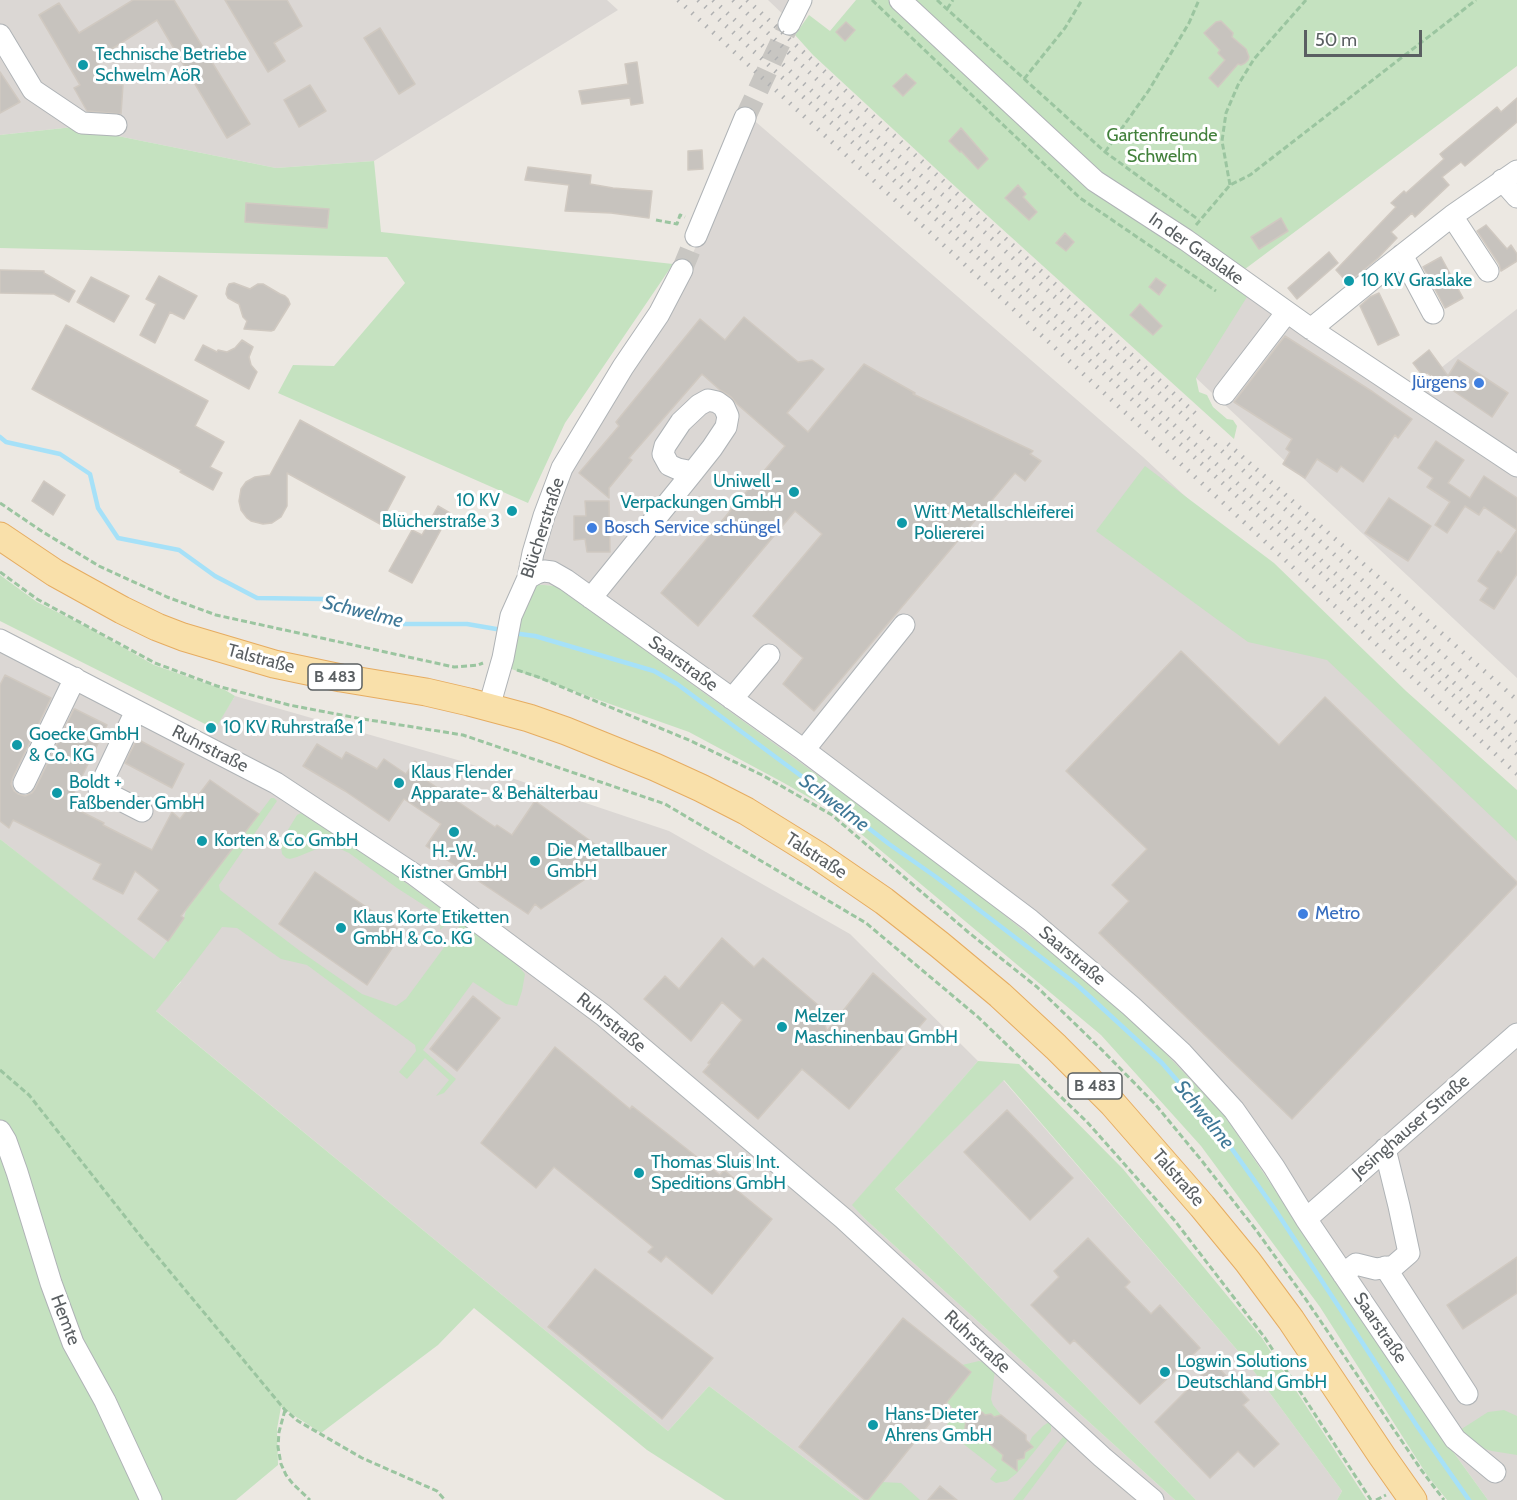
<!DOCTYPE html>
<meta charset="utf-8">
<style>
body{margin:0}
#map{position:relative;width:1517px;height:1500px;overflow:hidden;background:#ece8e2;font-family:Cabin,sans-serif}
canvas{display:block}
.scale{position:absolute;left:1304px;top:30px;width:118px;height:27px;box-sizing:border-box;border:3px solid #5a5f62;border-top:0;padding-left:8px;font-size:18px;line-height:21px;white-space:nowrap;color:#5a5f62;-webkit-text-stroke:4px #fff;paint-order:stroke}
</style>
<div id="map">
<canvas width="1517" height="1500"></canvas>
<div class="scale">50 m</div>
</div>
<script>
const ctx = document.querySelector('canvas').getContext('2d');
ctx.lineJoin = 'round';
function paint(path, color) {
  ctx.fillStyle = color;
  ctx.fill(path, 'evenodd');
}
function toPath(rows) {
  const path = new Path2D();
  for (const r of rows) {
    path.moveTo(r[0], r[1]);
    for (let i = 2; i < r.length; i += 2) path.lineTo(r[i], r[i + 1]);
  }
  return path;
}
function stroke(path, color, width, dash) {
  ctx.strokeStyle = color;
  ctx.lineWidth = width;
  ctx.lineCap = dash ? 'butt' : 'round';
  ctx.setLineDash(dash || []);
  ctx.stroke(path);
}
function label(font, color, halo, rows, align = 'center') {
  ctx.font = font + ' Cabin,sans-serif';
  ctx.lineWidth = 6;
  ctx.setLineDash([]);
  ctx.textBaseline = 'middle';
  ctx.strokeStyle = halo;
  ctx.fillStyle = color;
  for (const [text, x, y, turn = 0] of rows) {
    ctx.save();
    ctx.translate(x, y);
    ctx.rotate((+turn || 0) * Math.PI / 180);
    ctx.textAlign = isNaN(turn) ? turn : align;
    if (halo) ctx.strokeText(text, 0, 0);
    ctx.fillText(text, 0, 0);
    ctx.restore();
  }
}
paint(toPath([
 [0,0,607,0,618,10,374,161,276,168,73,127,0,135],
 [768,0,797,0,789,20],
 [749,116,1143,457,1300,603,1517,822,1517,1500,1488,1500,1441,1435,1225,1116,583,606,556,586,520,583,541,508,663,317,712,212],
 [1246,296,1402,398,1517,309,1517,678,1195,377],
 [0,651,198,753,235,696,461,761,669,831,850,934,978,1061,853,1205,865,1219,1175,1500,860,1500,709,1386,668,1431,155,1010,181,982,0,839],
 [1003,1080,1244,1358,1342,1491,1337,1500,1196,1500,895,1189]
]), '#dbd7d4');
paint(toPath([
 [856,0,1517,0,1517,66,1233,278,1252,289,1196,378,1199,392,1207,395,1213,407,1227,419,1233,420,1237,426,1234,439,947,179,813,55,795,35,809,15,830,31],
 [73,127,276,168,374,161,381,232,673,264,565,423,528,503,278,393,293,365,334,366,405,283,387,257,0,248,0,135],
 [1145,466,1274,563,1406,691,1517,790,1517,841,1327,660,1248,642,1096,531],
 [0,575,37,602,87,627,154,665,225,690,235,696,215,729,0,621],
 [520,583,556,586,942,865,1133,1019,1225,1116,1441,1435,1488,1500,1447,1500,1427,1475,1320,1307,1201,1146,1101,1035,836,813,784,783,689,732,503,666],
 [271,798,274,798,277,801,219,885,220,890,300,951,362,994,396,1006,406,999,462,923,477,932,513,960,525,974,522,991,517,1006,506,1004,473,982,423,1050,456,1079,444,1093,436,1096,449,1080,425,1058,407,1079,399,1072,416,1051,415,1045,307,965,281,959,237,928,222,927,181,981,156,1011,668,1431,709,1386,860,1500,725,1500,647,1450,474,1308,438,1345,321,1433,281,1407,277,1429,278,1465,236,1500,0,1500,0,839,154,959,184,918,186,910],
 [301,813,378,863,452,916,452,918,440,930,441,920,439,915,397,888,349,853,329,844,297,857,290,859,286,858,282,854,281,847,283,838,297,815],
 [978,1061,1019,1064,1123,1169,1262,1338,1367,1500,1337,1500,1342,1491,1244,1358,1004,1080,895,1189,1196,1500,1175,1500,865,1219,852,1205],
 [979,1361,986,1363,995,1371,991,1399,993,1405,1001,1415,994,1417,991,1414,985,1415,982,1412,966,1418,965,1435,979,1435,1003,1455,1002,1460,1017,1466,1017,1460,1024,1457,1025,1452,1032,1437,1043,1426,1049,1422,1051,1424,1051,1431,1017,1473,1007,1481,1001,1482,996,1483,990,1479,997,1470,944,1429,956,1412,947,1402,971,1373,962,1365],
 [1504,1410,1517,1416,1517,1455,1492,1451,1477,1447,1460,1430,1488,1412],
 [1063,1437,1068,1440,1023,1500,1013,1500],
 [882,1482,901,1483,920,1500,868,1500]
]), '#c5e2c0');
stroke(toPath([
 [0,437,6,442,60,454,90,474,98,508,118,538,179,550,215,576,257,598,323,599,403,624,467,624,502,630],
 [513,633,535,636,654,671,677,684,812,784,889,844,936,877,1076,984,1162,1063,1212,1121,1274,1208,1417,1426,1469,1500]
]), '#a6e1f8', 4.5);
const building = toPath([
 [133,0,174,0,250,124,227,138,157,20,96,59,108,84,123,85,121,114,87,111,74,88,80,85,39,15,59,3,79,33,133,0],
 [225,0,287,0,302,26,274,43,285,61,268,72,225,0],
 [1221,21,1233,33,1232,37,1246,49,1249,57,1248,60,1245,63,1241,65,1238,64,1218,87,1209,78,1225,60,1218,53,1220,50,1204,33,1216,22,1221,21],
 [846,22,855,30,845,41,836,32,846,22],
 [380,28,415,84,399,94,364,38,380,28],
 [637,62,643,103,631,105,630,98,582,104,579,91,628,84,625,64,637,62],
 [0,72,20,102,0,113,0,72],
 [906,74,916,83,903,96,893,86,906,74],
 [310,85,326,111,299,127,284,100,310,85],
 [1517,98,1517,122,1465,166,1461,162,1442,177,1449,185,1415,217,1412,213,1391,232,1397,238,1378,258,1348,283,1336,270,1396,207,1391,203,1404,191,1406,193,1444,159,1440,154,1497,107,1501,112,1517,98],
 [961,128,988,159,978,169,961,151,960,152,949,141,961,128],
 [702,150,703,169,688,170,688,151,702,150],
 [528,167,591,175,590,184,613,188,652,191,649,218,611,213,565,211,569,185,525,180,528,167],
 [1018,185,1026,194,1023,197,1037,212,1029,220,1005,198,1018,185],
 [246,203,329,209,327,228,245,222,246,203],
 [1281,218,1288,231,1259,249,1251,237,1281,218],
 [1486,225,1507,249,1511,245,1517,254,1517,261,1501,271,1499,264,1477,231,1486,225],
 [1065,233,1074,242,1066,251,1056,243,1065,233],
 [1329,252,1338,263,1297,299,1288,288,1329,252],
 [1441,257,1463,298,1445,308,1423,267,1441,257],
 [0,270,44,271,44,273,75,291,69,302,54,294,0,293,0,270],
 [159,276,197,296,184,319,170,312,155,343,140,335,156,304,146,299,159,276],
 [91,277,129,296,114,322,77,302,91,277],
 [1156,278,1166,285,1159,295,1149,287,1156,278],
 [234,283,250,289,258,284,263,284,280,294,285,296,288,299,290,304,287,309,274,330,271,331,244,329,247,321,243,317,239,304,228,298,226,294,227,288,229,284,234,283],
 [1379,293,1399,335,1378,345,1360,306,1370,297,1379,293],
 [1140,304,1162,326,1153,335,1130,315,1140,304],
 [744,317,798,362,812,360,824,369,787,413,808,432,864,364,915,393,913,394,1033,451,1030,454,1041,461,1025,481,1015,473,814,711,783,684,803,658,753,616,822,534,795,511,698,626,661,593,785,446,737,404,731,397,720,390,702,374,629,458,632,460,609,488,609,498,579,473,619,426,616,422,700,319,725,340,744,317],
 [66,325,208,401,195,426,224,442,210,467,222,473,213,490,180,472,181,470,32,389,66,325],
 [1285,336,1373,392,1412,419,1398,438,1395,435,1363,482,1341,466,1337,472,1317,459,1305,478,1283,464,1290,452,1286,449,1292,439,1234,402,1285,336],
 [242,340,253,347,249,357,251,365,257,372,249,389,195,360,203,345,217,352,218,350,227,352,235,348,242,340],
 [1429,350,1448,376,1458,360,1508,393,1492,417,1427,373,1423,376,1413,363,1429,350],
 [300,420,405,477,380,524,287,473,287,506,281,517,272,523,263,524,251,521,247,518,241,510,239,501,241,489,246,482,255,477,270,475,300,420],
 [1436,441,1464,460,1448,483,1470,498,1484,476,1517,498,1517,530,1484,507,1479,515,1465,506,1447,533,1435,525,1450,502,1427,487,1433,478,1418,468,1436,441],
 [44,481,65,495,53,515,32,501,44,481],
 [1389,498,1431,526,1408,561,1365,533,1389,498],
 [585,501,609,501,610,552,587,552,585,539,574,540,574,516,586,516,585,501],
 [438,506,450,513,412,583,389,571,412,530,422,535,438,506],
 [1517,530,1517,574,1494,609,1480,600,1488,588,1478,581,1498,551,1501,553,1517,530],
 [1181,651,1279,745,1325,697,1517,882,1517,884,1292,1119,1099,933,1129,901,1112,885,1147,849,1066,771,1181,651],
 [5,675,51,698,13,777,11,784,14,791,18,794,25,796,32,793,35,789,74,709,75,709,107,725,68,805,104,823,103,825,152,850,172,812,180,819,210,780,259,814,181,916,184,918,168,941,138,919,159,890,135,871,123,894,93,879,101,864,13,820,9,828,0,821,0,685,5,675],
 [137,739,184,764,172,788,125,763,137,739],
 [317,744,342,759,346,752,377,769,384,759,406,774,415,761,425,768,420,776,495,827,497,825,512,835,535,801,603,850,584,880,541,909,535,904,528,914,426,846,441,824,404,799,389,821,345,791,303,766,317,744],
 [315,872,403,932,367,985,279,924,315,872],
 [722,938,754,967,763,958,818,1005,827,1031,873,973,926,1019,849,1109,802,1069,758,1119,703,1072,710,1064,708,1063,742,1020,722,1002,691,1041,644,999,665,976,679,989,722,938],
 [473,996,500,1018,457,1071,430,1049,473,996],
 [555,1047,630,1109,632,1106,720,1175,724,1170,737,1181,733,1187,772,1219,712,1294,666,1256,661,1262,648,1252,653,1247,554,1167,536,1188,481,1143,555,1047],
 [1007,1110,1073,1178,1030,1220,964,1152,1007,1110],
 [1088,1238,1130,1282,1125,1287,1151,1314,1160,1305,1200,1348,1140,1404,1074,1340,1070,1344,1031,1305,1059,1277,1054,1271,1088,1238],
 [1517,1257,1517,1293,1463,1329,1447,1305,1517,1257],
 [595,1269,713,1358,662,1419,548,1327,595,1269],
 [903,1318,971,1372,868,1500,865,1500,799,1447,903,1318],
 [1214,1363,1249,1400,1243,1405,1279,1444,1254,1467,1238,1451,1210,1478,1155,1422,1214,1363],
 [982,1412,985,1415,991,1414,994,1417,1001,1415,1026,1435,1026,1440,1033,1447,1025,1452,1024,1458,1017,1460,1017,1471,1002,1460,1003,1455,979,1435,964,1440,966,1418,982,1412],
 [940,1486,957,1500,928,1500,940,1486]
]);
paint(building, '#c7c3be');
stroke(building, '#d0c9c1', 1.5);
stroke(toPath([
 [745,118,789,24],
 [682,270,696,236]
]), '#c8c6c2', 21, [21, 10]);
const minor = toPath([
 [900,0,1095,181,1186,240,1311,329,1517,466],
 [789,24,801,0],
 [0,35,33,90,82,123,116,125],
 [1502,180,1517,197],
 [1452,216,1488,271],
 [696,236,745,118],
 [1402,255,1433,313],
 [1311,329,1382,271,1452,216,1517,171],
 [1224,394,1287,312],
 [528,578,537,573,544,571,552,572,566,580,804,750,1030,920,1131,1006,1182,1053,1234,1110,1274,1167,1306,1219,1455,1439,1495,1472],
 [591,598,693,472,712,448,726,427,728,416,724,407,717,402,708,400,699,405,681,422,665,446,663,454,669,465,678,469,693,472],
 [0,640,276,783,415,875,603,1015,844,1219,1102,1457,1153,1500],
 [732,699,769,655],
 [489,707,503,658,511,616,528,578,533,553,544,516,562,468,623,367,659,314,682,270],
 [136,711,99,789,142,811],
 [804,750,904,625],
 [24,783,75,678],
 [0,1131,6,1141,17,1172,51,1283,73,1343,105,1401,151,1500],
 [1306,1219,1517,1034],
 [1385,1267,1467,1394],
 [1343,1274,1356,1264,1376,1269,1394,1266,1409,1253,1399,1206,1385,1149]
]);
const major = toPath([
 [0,536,55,573,122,610,157,627,183,637,274,664,341,678,426,692,469,702,529,718,566,731,655,767,701,788,746,811,817,855,884,901,940,945,1000,995,1056,1047,1113,1104,1202,1206,1248,1262,1291,1320,1382,1456,1413,1500]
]);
stroke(minor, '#afb3b6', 23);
stroke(major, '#e6ac61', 29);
stroke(toPath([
 [872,0,1080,198,1216,291],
 [937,0,1105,152,1199,220],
 [947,9,953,0],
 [1024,79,1065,28,1082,0],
 [1105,152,1149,90,1189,23,1199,0],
 [1230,185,1222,141,1226,113,1238,85,1254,59,1306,0],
 [656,220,677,224,680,215,685,217],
 [1196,225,1230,185,1250,175,1476,0],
 [0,503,43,532,99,566,167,597,216,615,454,667,478,665,483,663],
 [0,572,37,599,155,663,217,686,289,705,357,718,463,735,665,804,866,923,978,1017,1087,1122,1175,1221,1265,1338,1371,1500],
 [517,670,538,677,691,741,762,775,832,815,968,932,1037,987,1102,1050,1155,1104,1202,1161,1256,1230,1307,1301,1422,1471,1444,1500],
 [0,1070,29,1095,142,1238,285,1410,298,1421,362,1458,437,1491,445,1500],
 [285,1410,279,1432,278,1447,281,1464,286,1475,293,1484,310,1500],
 [1376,1500,1386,1495]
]), '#9bc5a0', 3, [6, 3]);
stroke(minor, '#fff', 21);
stroke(major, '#f9e0aa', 27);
stroke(toPath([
 [678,0,1517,774],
 [698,0,1517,754],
 [713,0,1517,741],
 [733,0,881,140,990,237,1517,723],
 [747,0,1197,415],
 [1228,444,1517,700]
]), '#b0b1b2', 4.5, [1.5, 8]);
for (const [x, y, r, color] of [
 [83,65,6,"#0f9aa8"],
 [1349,281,6,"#0f9aa8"],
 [1479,383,6,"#3f7fe0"],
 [794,492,6,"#0f9aa8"],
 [512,511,6,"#0f9aa8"],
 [902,523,6,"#0f9aa8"],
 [592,528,6,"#3f7fe0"],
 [211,728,6,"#0f9aa8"],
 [17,745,6,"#0f9aa8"],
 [399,783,6,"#0f9aa8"],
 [57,793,6,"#0f9aa8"],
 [454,832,6,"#0f9aa8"],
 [202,841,6,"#0f9aa8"],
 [535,861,6,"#0f9aa8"],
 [1303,914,6,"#3f7fe0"],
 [341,928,6,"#0f9aa8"],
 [782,1027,6,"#0f9aa8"],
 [639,1173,6,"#0f9aa8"],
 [1165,1372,6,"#0f9aa8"],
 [873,1425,6,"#0f9aa8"]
]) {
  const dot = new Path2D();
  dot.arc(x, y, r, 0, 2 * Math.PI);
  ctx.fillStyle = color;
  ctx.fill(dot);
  stroke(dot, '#fff', 2);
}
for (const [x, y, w] of [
 [335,677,54],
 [1095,1086,54]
]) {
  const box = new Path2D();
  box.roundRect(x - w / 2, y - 13, w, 26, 4.5);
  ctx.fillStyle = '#fff';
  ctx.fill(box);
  stroke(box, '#5a5f62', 1.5);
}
label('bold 16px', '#5a5f62', null, [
 ["B 483",335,677],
 ["B 483",1095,1086]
]);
label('18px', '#0d838f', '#fff', [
 ["Technische Betriebe",95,55],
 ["Schwelm AöR",95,76],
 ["10 KV Graslake",1361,281],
 ["Uniwell -",782,482,"right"],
 ["Verpackungen GmbH",782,503,"right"],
 ["10 KV",500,501,"right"],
 ["Blücherstraße 3",500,522,"right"],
 ["Witt Metallschleiferei",914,513],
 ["Poliererei",914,534],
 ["10 KV Ruhrstraße 1",223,728],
 ["Goecke GmbH",29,735],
 ["& Co. KG",29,756],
 ["Klaus Flender",411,773],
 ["Apparate- & Behälterbau",411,794],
 ["Boldt +",69,783],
 ["Faßbender GmbH",69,804],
 ["Korten & Co GmbH",214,841],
 ["Die Metallbauer",547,851],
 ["GmbH",547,872],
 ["H.-W.",454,852,"center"],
 ["Kistner GmbH",454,873,"center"],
 ["Klaus Korte Etiketten",353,918],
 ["GmbH & Co. KG",353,939],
 ["Melzer",794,1017],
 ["Maschinenbau GmbH",794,1038],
 ["Thomas Sluis Int.",651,1163],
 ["Speditions GmbH",651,1184],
 ["Logwin Solutions",1177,1362],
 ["Deutschland GmbH",1177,1383],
 ["Hans-Dieter",885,1415],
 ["Ahrens GmbH",885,1436]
], 'left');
label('18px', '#42803b', '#fff', [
 ["Gartenfreunde",1162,136],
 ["Schwelm",1162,157]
]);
label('18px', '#5a5f62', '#fff', [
 ["In der Graslake",1196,249,35],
 ["Blücherstraße",543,528,-72],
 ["Talstraße",261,659,15],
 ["Saarstraße",683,664,36],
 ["Ruhrstraße",210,749,27],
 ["Talstraße",816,856,33],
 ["Saarstraße",1072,956,40],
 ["Ruhrstraße",611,1023,39],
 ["Jesinghauser Straße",1411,1127,-41],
 ["Talstraße",1178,1178,49],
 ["Hemte",65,1320,69],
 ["Saarstraße",1380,1328,56],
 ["Ruhrstraße",977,1342,43]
]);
label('18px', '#366cbe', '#fff', [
 ["Jürgens",1467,383,"right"],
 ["Bosch Service schüngel",604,528],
 ["Metro",1315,914]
], 'left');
label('italic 20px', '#3f7897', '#fff', [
 ["Schwelme",363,612,14],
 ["Schwelme",834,803,37],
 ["Schwelme",1204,1115,51]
]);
</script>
